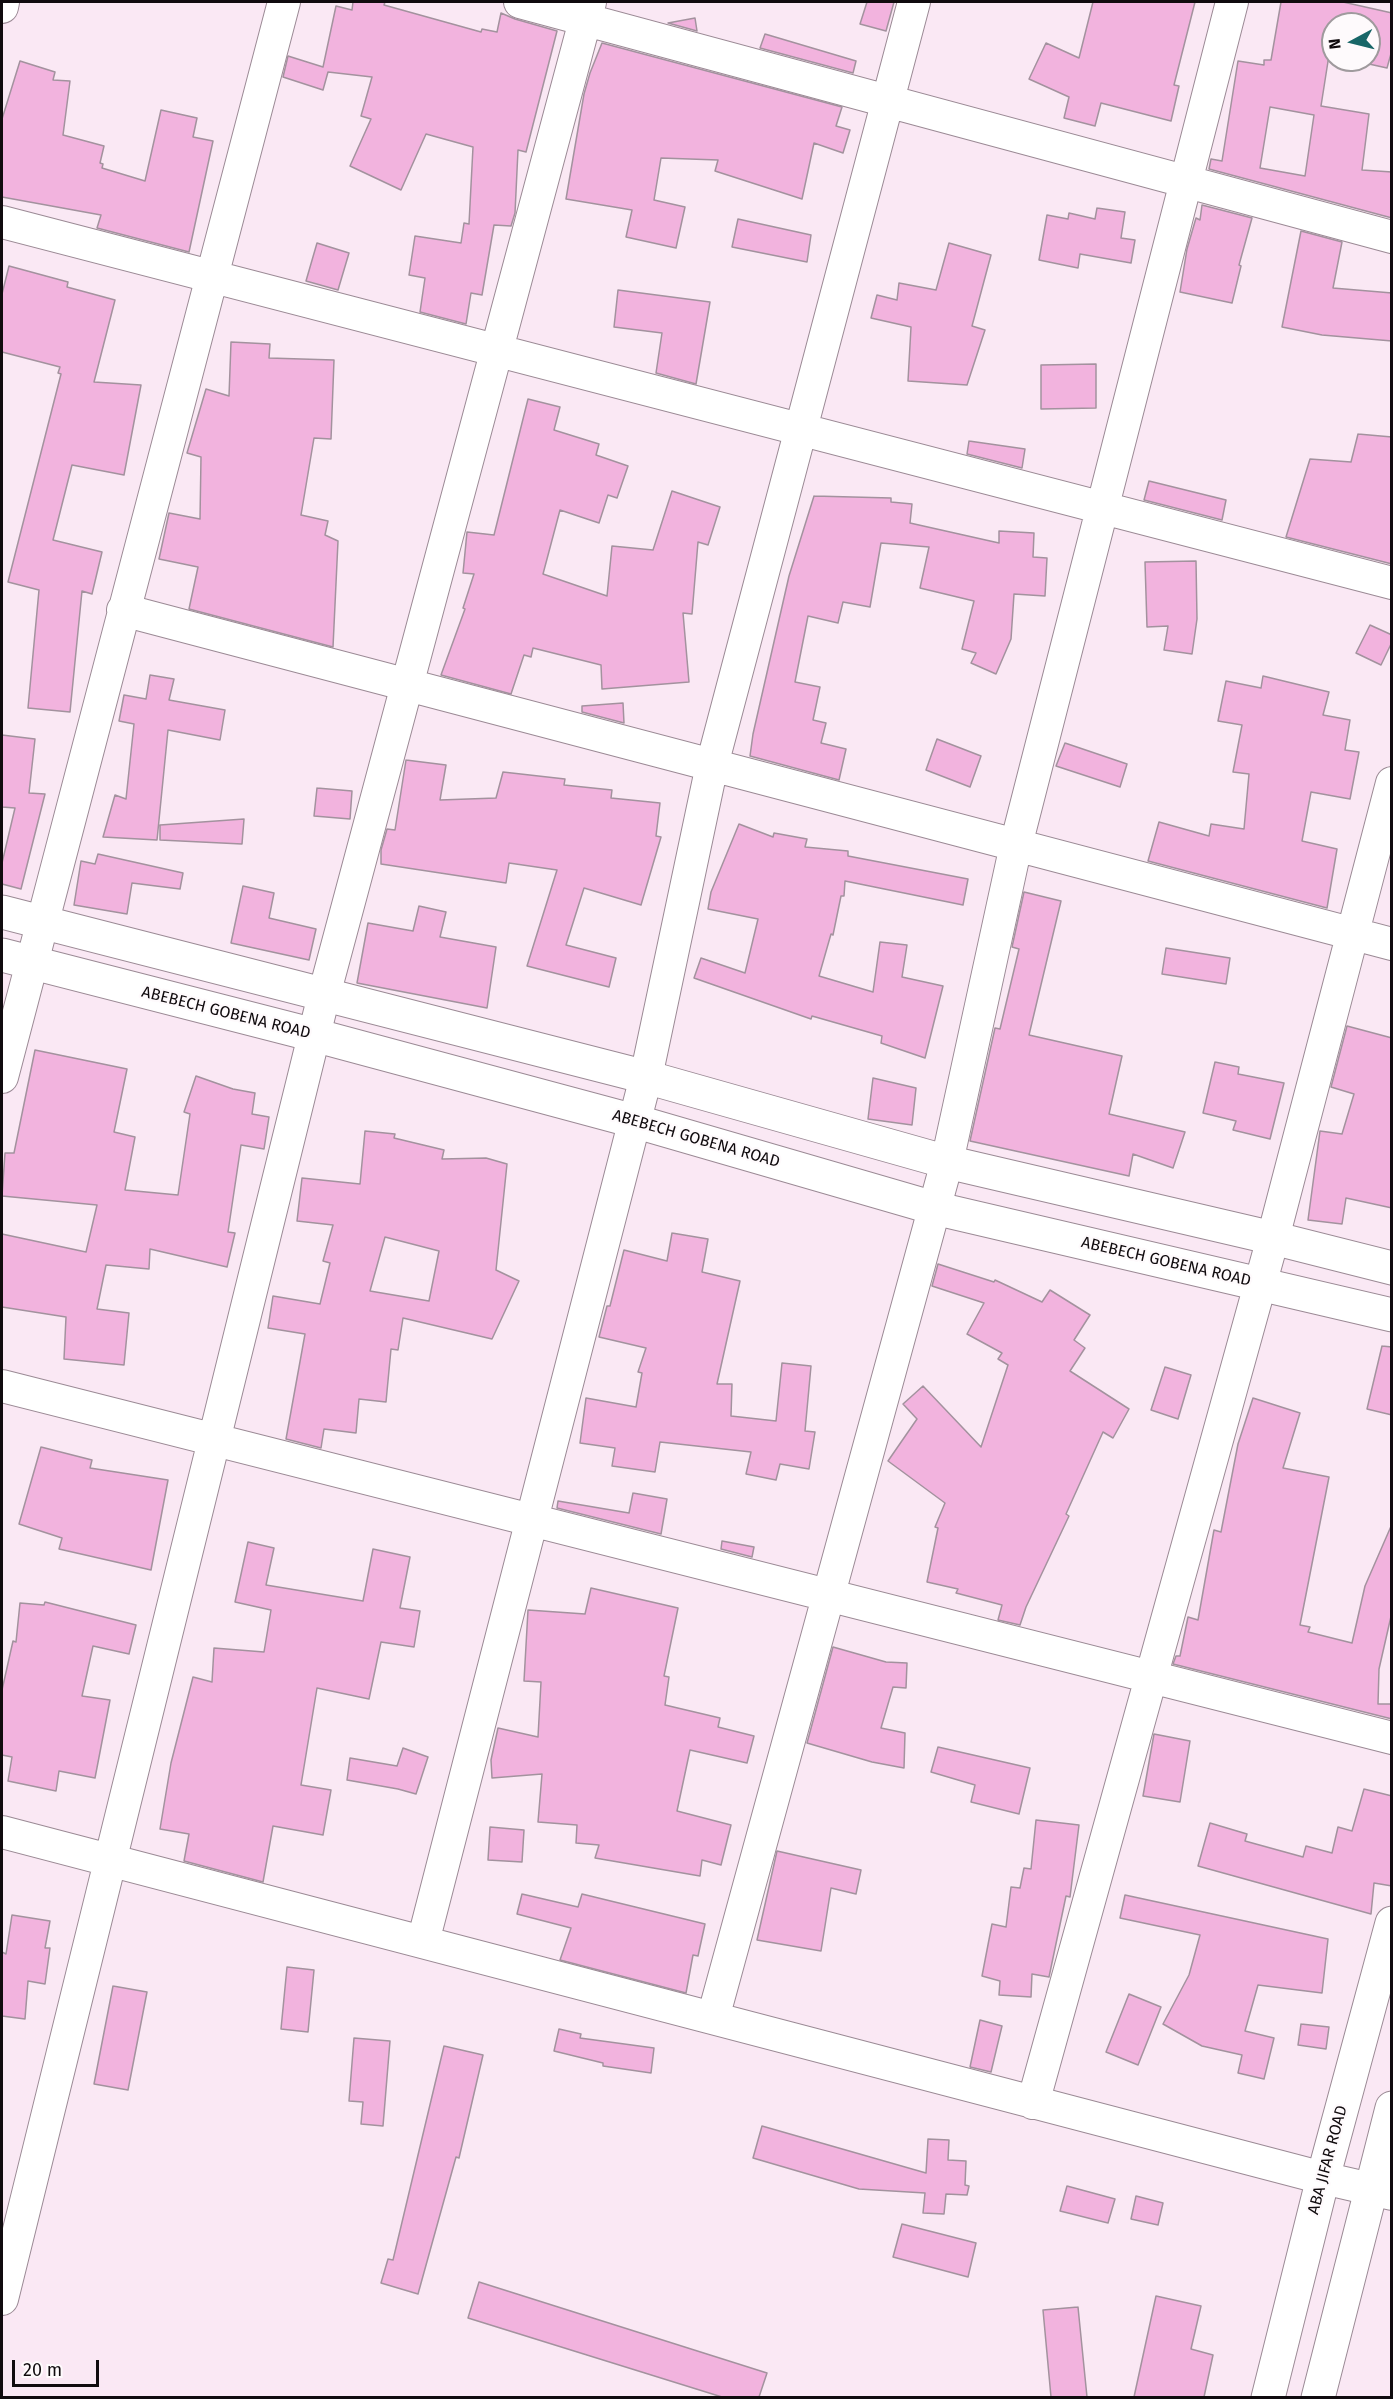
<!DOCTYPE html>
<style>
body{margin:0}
#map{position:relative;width:1393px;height:2399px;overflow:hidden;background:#fae8f4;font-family:"Fira Sans",sans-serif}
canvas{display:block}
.frame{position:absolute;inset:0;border:3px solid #100b0e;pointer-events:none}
.north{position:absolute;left:1321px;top:12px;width:60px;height:60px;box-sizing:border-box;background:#fefafc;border:2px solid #9f9a9d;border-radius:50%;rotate:263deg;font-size:16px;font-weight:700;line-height:24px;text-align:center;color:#100b0e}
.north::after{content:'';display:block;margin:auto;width:21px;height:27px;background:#186668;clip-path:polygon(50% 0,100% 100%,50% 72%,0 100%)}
.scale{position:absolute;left:12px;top:2360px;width:87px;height:27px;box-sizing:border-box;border:3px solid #100b0e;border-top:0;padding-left:8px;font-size:18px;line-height:21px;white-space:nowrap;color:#100b0e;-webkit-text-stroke:4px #fefafc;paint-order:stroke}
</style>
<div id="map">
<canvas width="1393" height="2399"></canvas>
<div class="frame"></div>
<div class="north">N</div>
<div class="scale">20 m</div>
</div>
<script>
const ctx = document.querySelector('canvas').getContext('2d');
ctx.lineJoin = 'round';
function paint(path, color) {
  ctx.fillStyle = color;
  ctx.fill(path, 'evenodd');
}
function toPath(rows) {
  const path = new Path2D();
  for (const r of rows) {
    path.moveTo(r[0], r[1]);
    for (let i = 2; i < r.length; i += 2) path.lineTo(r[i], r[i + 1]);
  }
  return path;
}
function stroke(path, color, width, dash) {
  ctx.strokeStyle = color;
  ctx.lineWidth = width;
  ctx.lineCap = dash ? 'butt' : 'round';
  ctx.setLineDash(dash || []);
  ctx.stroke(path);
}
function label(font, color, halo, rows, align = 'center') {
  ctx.font = font + ' "Fira Sans",sans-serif';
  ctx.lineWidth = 4.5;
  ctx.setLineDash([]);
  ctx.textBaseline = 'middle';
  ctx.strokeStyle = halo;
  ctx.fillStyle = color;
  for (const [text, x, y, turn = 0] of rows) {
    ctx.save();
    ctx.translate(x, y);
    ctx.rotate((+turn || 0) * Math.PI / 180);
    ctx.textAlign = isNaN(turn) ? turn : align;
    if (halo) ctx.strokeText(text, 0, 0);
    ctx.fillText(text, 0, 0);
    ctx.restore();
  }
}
const building = toPath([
 [353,2,385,2,384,5,481,32,482,29,497,32,501,13,515,19,557,31,526,152,518,150,515,213,511,226,494,225,482,295,471,293,466,324,420,312,425,278,409,275,415,236,461,243,464,223,469,224,473,147,426,134,401,190,350,166,371,119,361,116,372,77,328,72,323,90,283,77,288,56,323,67,336,6,352,10,353,2],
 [867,2,894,2,886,31,860,24,867,2],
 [1093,2,1195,2,1174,85,1179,86,1171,121,1101,103,1095,126,1064,118,1069,97,1029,79,1046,43,1079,58,1093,2],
 [1281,2,1343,2,1392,13,1392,50,1387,68,1351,60,1369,60,1369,24,1333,24,1333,56,1329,55,1321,106,1369,114,1362,170,1392,172,1392,218,1209,169,1211,159,1222,161,1238,61,1264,65,1264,60,1271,60,1281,2],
 [1270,107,1314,115,1305,176,1260,168,1270,107],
 [695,18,697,31,668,23,695,18],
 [765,34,856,61,853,73,760,48,765,34],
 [602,43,842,107,836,126,850,130,843,153,814,143,802,199,715,171,718,160,661,158,654,200,685,207,676,248,626,237,632,210,566,199,584,94,590,73,602,43],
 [20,61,55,72,53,80,70,81,63,135,104,146,100,163,103,164,102,168,145,181,161,110,197,118,193,137,213,141,189,252,97,228,101,215,2,197,2,119,20,61],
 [1202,205,1252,218,1239,265,1241,266,1232,303,1180,292,1187,249,1196,218,1200,220,1202,205],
 [1097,208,1125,212,1121,238,1135,240,1131,263,1080,254,1078,268,1039,260,1047,215,1068,219,1069,213,1095,219,1097,208],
 [738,219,811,235,807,262,732,247,738,219],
 [1301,231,1342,242,1333,288,1392,293,1392,341,1322,335,1282,327,1301,231],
 [317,243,349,253,338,290,306,281,317,243],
 [949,243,991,255,972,326,985,330,967,385,908,381,911,327,871,318,877,295,897,300,899,283,936,290,949,243],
 [9,266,68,282,67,287,115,300,94,382,141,385,124,475,72,465,53,540,102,552,92,594,82,591,70,712,28,708,39,590,8,582,61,374,58,373,60,367,2,352,2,294,9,266],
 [618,290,710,302,696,384,656,373,662,333,614,327,618,290],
 [231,342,270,344,269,358,334,360,331,439,314,438,301,515,328,521,325,535,338,541,333,647,189,609,198,567,159,559,169,513,200,519,201,457,187,453,206,389,229,396,231,342],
 [1096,364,1096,408,1041,409,1041,365,1096,364],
 [528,399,560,407,554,430,599,444,596,455,628,466,617,498,608,495,599,523,560,510,543,574,607,596,612,546,653,550,672,491,720,507,708,545,698,542,692,614,683,613,689,682,602,689,601,665,533,648,531,657,524,655,511,694,441,675,465,609,463,608,474,574,463,573,467,532,494,535,528,399],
 [1358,434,1392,437,1392,564,1286,537,1310,459,1351,462,1358,434],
 [969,441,1025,449,1022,468,967,454,969,441],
 [1149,481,1226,500,1222,520,1144,500,1149,481],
 [814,496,891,498,891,502,912,504,910,523,999,543,999,531,1034,533,1033,557,1047,558,1045,596,1014,594,1011,639,996,674,971,663,976,653,962,649,974,601,920,588,929,547,881,543,870,607,843,602,838,623,808,616,795,682,820,687,813,720,826,723,821,743,846,749,839,780,750,756,753,734,789,576,814,496],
 [1196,561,1197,619,1192,654,1164,650,1168,626,1147,627,1145,562,1196,561],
 [1370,625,1392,635,1392,642,1381,665,1356,653,1370,625],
 [150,675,174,679,169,700,225,710,220,740,168,730,157,840,103,837,115,795,126,799,134,724,119,721,124,695,146,699,150,675],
 [1263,676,1329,692,1323,715,1350,720,1345,750,1359,752,1350,799,1311,792,1302,841,1337,849,1327,908,1148,861,1159,822,1209,836,1211,824,1244,829,1249,774,1233,772,1242,725,1218,721,1226,681,1261,688,1263,676],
 [623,703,624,723,582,712,582,706,623,703],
 [2,735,35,739,29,793,45,794,21,889,2,884,2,863,15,808,2,807,2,735],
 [937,739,981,756,970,787,926,770,937,739],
 [1065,743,1127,764,1120,787,1056,766,1065,743],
 [406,760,446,765,440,800,496,798,503,772,565,779,564,785,612,790,611,798,660,803,656,836,661,837,641,905,584,888,566,945,616,958,609,987,527,966,557,870,509,863,506,883,381,864,381,850,387,829,395,830,406,760],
 [317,788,352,791,350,819,314,816,317,788],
 [244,819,242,844,160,840,160,825,244,819],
 [739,824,773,837,774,833,807,839,805,847,848,851,848,856,968,879,963,905,845,881,844,896,841,896,833,935,831,934,819,976,873,992,880,942,907,945,902,977,943,986,925,1058,881,1043,882,1036,812,1016,811,1019,694,978,701,958,745,973,758,919,708,909,711,892,739,824],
 [98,854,183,873,180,889,132,883,127,914,74,905,81,861,95,864,98,854],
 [243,886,274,893,269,918,316,929,309,960,231,943,243,886],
 [1024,892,1061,901,1029,1035,1122,1056,1109,1114,1185,1132,1173,1168,1133,1154,1129,1176,970,1141,995,1028,1000,1029,1019,949,1012,947,1024,892],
 [419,906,446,912,440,937,496,947,487,1008,357,983,368,923,413,931,419,906],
 [1166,948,1230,958,1226,984,1162,974,1166,948],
 [1347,1026,1392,1038,1392,1208,1346,1198,1342,1224,1308,1220,1320,1131,1342,1134,1354,1094,1331,1087,1347,1026],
 [35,1050,127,1069,114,1132,135,1137,125,1190,178,1195,190,1114,184,1112,196,1076,233,1089,255,1093,252,1114,269,1117,264,1149,241,1145,228,1232,235,1233,227,1267,150,1249,149,1269,106,1265,97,1309,129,1313,124,1365,64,1359,66,1317,2,1307,2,1234,86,1252,97,1205,2,1196,5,1153,14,1153,35,1050],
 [1215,1062,1239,1067,1238,1074,1284,1083,1270,1139,1233,1130,1236,1121,1203,1113,1215,1062],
 [873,1078,916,1088,912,1125,868,1119,873,1078],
 [365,1131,395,1134,394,1138,444,1150,442,1159,486,1158,507,1164,496,1270,519,1281,492,1339,403,1318,398,1350,391,1349,386,1402,359,1399,356,1433,324,1429,321,1448,286,1439,305,1334,268,1328,273,1296,320,1304,330,1263,323,1261,333,1225,297,1221,302,1178,360,1184,365,1131],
 [385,1237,439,1251,429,1301,370,1291,385,1237],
 [672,1233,708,1239,702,1272,740,1281,717,1384,732,1384,731,1416,776,1421,782,1363,811,1366,805,1431,815,1432,809,1469,780,1464,776,1480,746,1474,751,1452,660,1442,655,1472,612,1466,615,1448,580,1443,586,1398,636,1407,642,1373,638,1372,646,1348,599,1337,607,1306,610,1306,624,1250,667,1261,672,1233],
 [938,1264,994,1282,995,1280,1042,1302,1050,1290,1090,1315,1074,1340,1085,1348,1070,1371,1129,1409,1113,1438,1103,1432,1066,1514,1069,1516,1026,1607,1020,1625,998,1620,1002,1605,956,1593,958,1589,927,1582,938,1528,935,1527,945,1503,888,1461,917,1419,903,1404,923,1386,981,1447,1008,1365,998,1359,1002,1353,967,1334,984,1303,932,1286,938,1264],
 [1382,1346,1392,1347,1392,1415,1367,1409,1382,1346],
 [1165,1367,1191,1375,1178,1419,1151,1410,1165,1367],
 [1253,1398,1300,1413,1283,1468,1329,1477,1300,1625,1310,1627,1308,1632,1352,1643,1365,1586,1392,1524,1392,1612,1379,1669,1378,1704,1392,1704,1392,1719,1173,1664,1176,1656,1180,1656,1188,1617,1198,1620,1214,1530,1221,1532,1238,1444,1253,1398],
 [41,1447,92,1460,90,1468,168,1480,151,1570,59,1549,62,1538,19,1524,41,1447],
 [633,1493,667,1499,661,1534,557,1508,558,1501,629,1513,633,1493],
 [722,1541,754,1547,752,1557,721,1549,722,1541],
 [248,1542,274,1548,266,1585,363,1601,373,1549,410,1557,400,1608,420,1611,414,1647,381,1642,369,1699,317,1688,301,1785,331,1790,323,1835,273,1826,263,1882,184,1861,189,1834,160,1829,171,1763,193,1677,212,1682,214,1648,264,1652,271,1610,235,1602,248,1542],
 [591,1588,678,1608,664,1676,669,1677,665,1705,720,1718,718,1727,754,1736,747,1763,690,1750,677,1811,731,1825,721,1865,702,1860,700,1876,595,1858,599,1845,576,1843,577,1825,538,1822,542,1774,492,1778,491,1760,498,1728,538,1737,541,1682,524,1681,528,1610,585,1614,591,1588],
 [45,1602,136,1625,129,1654,93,1646,82,1696,110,1700,95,1778,59,1771,56,1791,8,1781,12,1757,2,1755,2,1690,13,1641,16,1642,20,1603,44,1605,45,1602],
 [833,1647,886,1662,907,1663,906,1688,893,1687,881,1728,905,1733,904,1768,872,1762,807,1743,833,1647],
 [1154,1734,1190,1741,1180,1802,1143,1796,1154,1734],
 [938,1747,1030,1768,1019,1814,971,1802,975,1785,931,1772,938,1747],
 [403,1748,428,1757,416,1794,398,1789,347,1780,350,1758,397,1766,403,1748],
 [1364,1789,1392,1796,1392,1886,1374,1883,1371,1914,1198,1866,1210,1823,1247,1834,1245,1841,1303,1857,1306,1846,1332,1853,1338,1827,1352,1831,1364,1789],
 [1036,1820,1079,1825,1070,1897,1066,1896,1049,1977,1032,1974,1031,1997,999,1995,1000,1981,982,1976,992,1924,1006,1927,1011,1887,1020,1888,1024,1868,1031,1869,1036,1820],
 [490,1827,524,1830,522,1862,488,1860,490,1827],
 [777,1851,861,1870,856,1894,831,1888,821,1951,757,1940,777,1851],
 [522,1894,578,1907,582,1894,705,1924,698,1956,693,1955,686,1993,560,1960,571,1928,517,1914,522,1894],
 [1125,1895,1328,1939,1322,1993,1258,1985,1245,2031,1274,2038,1264,2079,1238,2073,1242,2055,1202,2046,1163,2024,1189,1975,1200,1935,1120,1918,1125,1895],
 [12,1915,50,1921,45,1948,50,1948,45,1984,28,1981,25,2019,2,2016,2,1952,6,1954,12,1915],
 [287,1967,314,1970,308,2032,281,2029,287,1967],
 [113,1986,147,1992,128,2090,94,2084,113,1986],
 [1129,1994,1161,2007,1138,2065,1106,2052,1129,1994],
 [980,2020,1002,2026,991,2072,970,2067,980,2020],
 [1301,2024,1329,2027,1326,2049,1298,2045,1301,2024],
 [559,2029,581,2034,580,2038,654,2048,651,2073,603,2066,603,2063,554,2051,559,2029],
 [354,2038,390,2041,383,2126,361,2124,363,2102,349,2101,354,2038],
 [444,2046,483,2055,459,2158,456,2157,418,2294,381,2283,388,2259,393,2260,444,2046],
 [762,2126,926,2173,928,2139,949,2140,948,2160,966,2161,965,2185,969,2186,967,2195,946,2194,944,2214,923,2213,925,2193,859,2189,753,2158,762,2126],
 [1067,2186,1115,2199,1108,2223,1060,2211,1067,2186],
 [1136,2196,1163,2203,1158,2225,1131,2219,1136,2196],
 [902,2224,976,2243,968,2277,893,2257,902,2224],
 [479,2282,767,2373,759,2397,722,2397,468,2318,479,2282],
 [1156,2296,1201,2306,1191,2349,1213,2355,1204,2397,1134,2397,1156,2296],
 [1078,2307,1087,2397,1051,2397,1043,2310,1078,2307]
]);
paint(building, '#f2b3de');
stroke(building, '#a3929e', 1.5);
const minor = toPath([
 [520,2,1392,237],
 [2,7,3,2],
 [2,222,1392,583],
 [123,610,1392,944],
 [2,1077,284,2],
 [2,1386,1392,1738],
 [2,1832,1323,2178,1392,2194],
 [423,1942,646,1077,712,765,914,2],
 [713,2018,947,1162,1016,845,1232,2],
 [1033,2103,1273,1238,1392,783],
 [2,2299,324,995,590,2]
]);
const tertiary = toPath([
 [2,912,646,1077,947,1162,1273,1238,1392,1268],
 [2,955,314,1035,634,1121,934,1208,1392,1315],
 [1268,2398,1323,2178,1392,1923],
 [1318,2398,1392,2108]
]);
stroke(minor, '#9b8a95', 34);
stroke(tertiary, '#9b8a95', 35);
stroke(minor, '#fff', 32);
stroke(tertiary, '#fff', 33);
label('16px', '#100b0e', '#fefafc', [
 ["ABEBECH GOBENA ROAD",226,1013,14],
 ["ABEBECH GOBENA ROAD",696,1139,16],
 ["ABEBECH GOBENA ROAD",1166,1262,13],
 ["ABA JIFAR ROAD",1328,2160,-75]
]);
</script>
